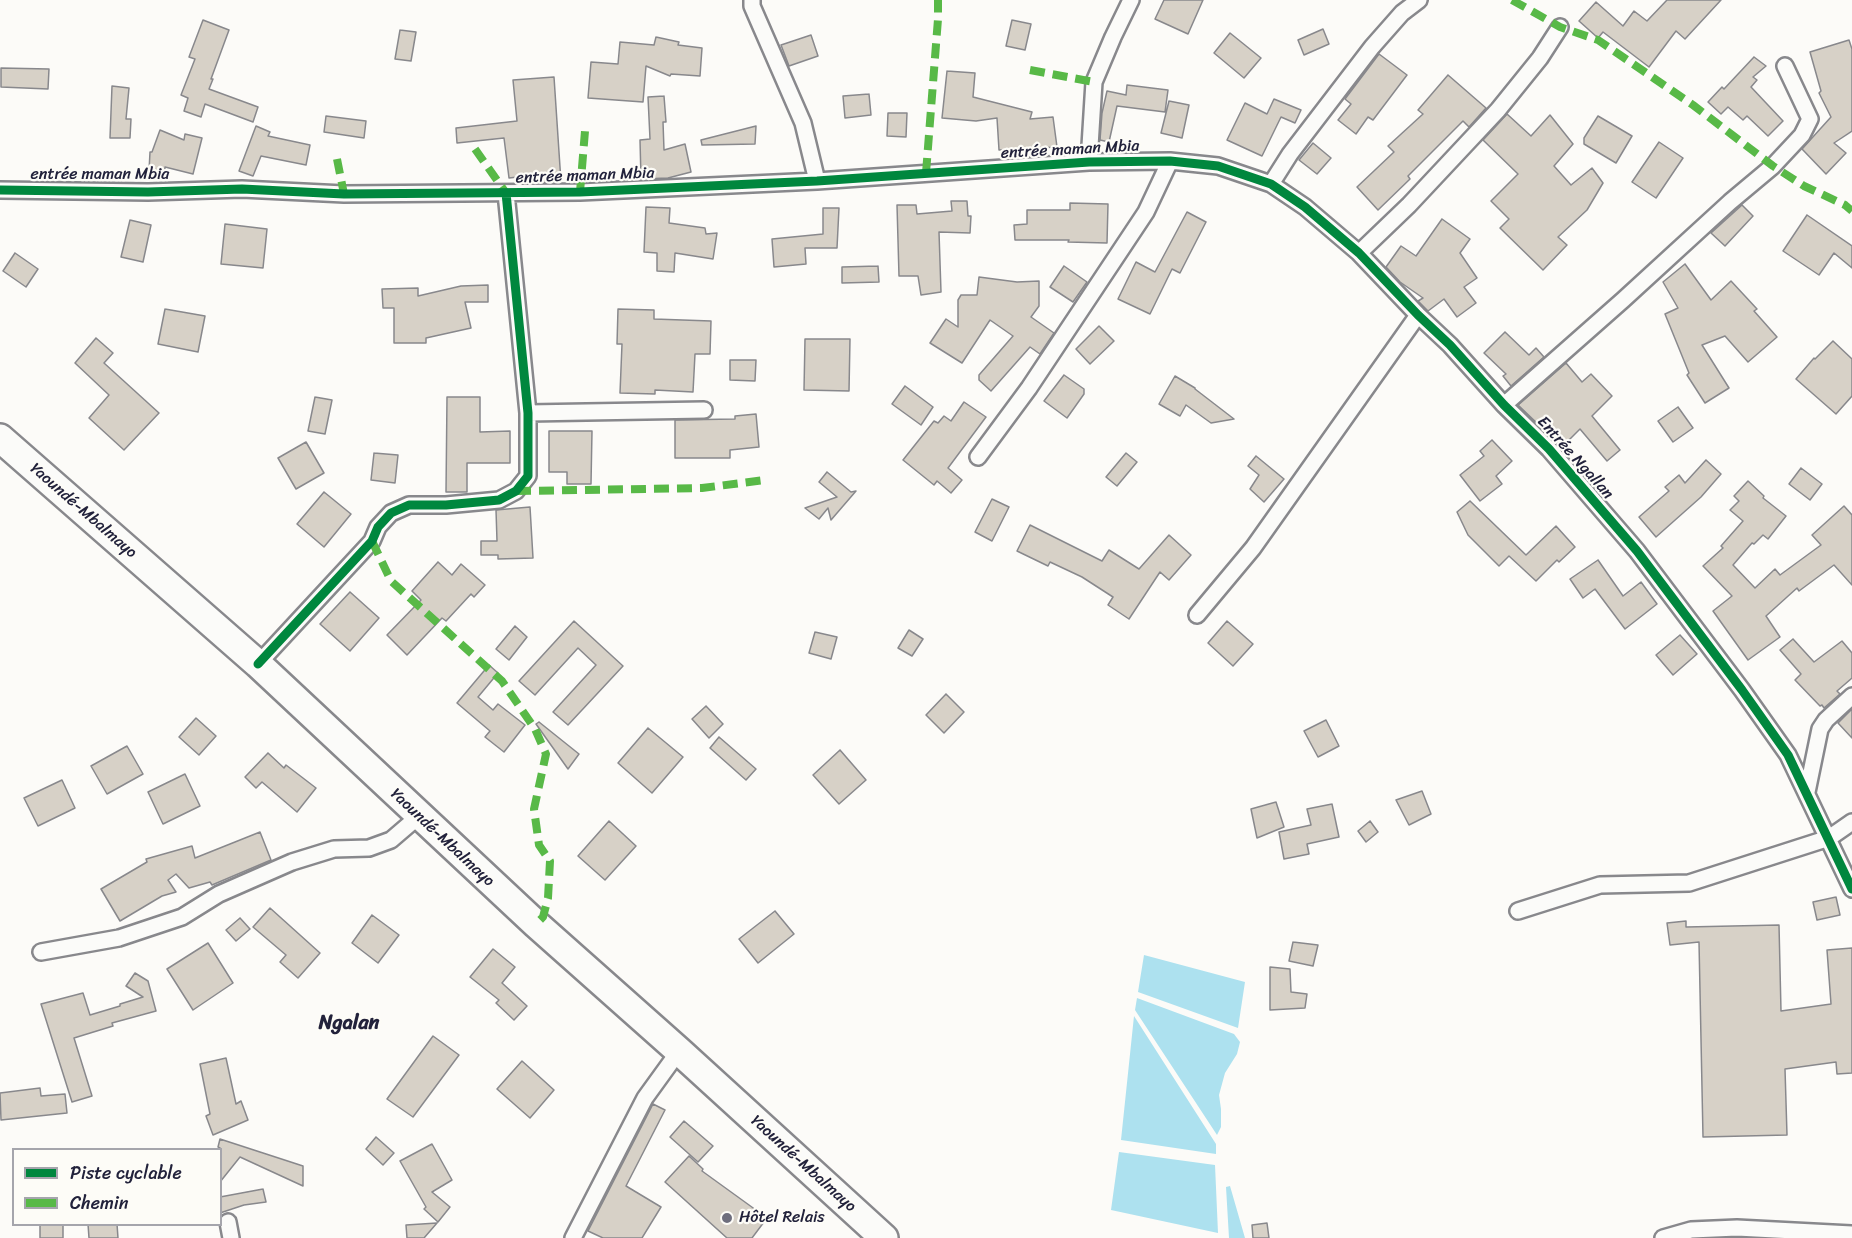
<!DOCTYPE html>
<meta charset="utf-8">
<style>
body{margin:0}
#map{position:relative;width:1852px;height:1238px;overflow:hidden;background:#fcfbf8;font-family:Sriracha,sans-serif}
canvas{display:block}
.legend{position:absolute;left:12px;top:1148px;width:210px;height:78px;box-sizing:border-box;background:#fdfcf7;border:2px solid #a5a5ac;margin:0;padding:8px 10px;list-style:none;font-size:18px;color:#22223b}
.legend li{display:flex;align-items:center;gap:12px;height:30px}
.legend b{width:30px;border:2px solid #a5a5ac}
</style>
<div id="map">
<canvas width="1852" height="1238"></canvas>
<ul class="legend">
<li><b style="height:8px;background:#00873e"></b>Piste cyclable</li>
<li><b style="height:8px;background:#58b947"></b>Chemin</li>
</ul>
</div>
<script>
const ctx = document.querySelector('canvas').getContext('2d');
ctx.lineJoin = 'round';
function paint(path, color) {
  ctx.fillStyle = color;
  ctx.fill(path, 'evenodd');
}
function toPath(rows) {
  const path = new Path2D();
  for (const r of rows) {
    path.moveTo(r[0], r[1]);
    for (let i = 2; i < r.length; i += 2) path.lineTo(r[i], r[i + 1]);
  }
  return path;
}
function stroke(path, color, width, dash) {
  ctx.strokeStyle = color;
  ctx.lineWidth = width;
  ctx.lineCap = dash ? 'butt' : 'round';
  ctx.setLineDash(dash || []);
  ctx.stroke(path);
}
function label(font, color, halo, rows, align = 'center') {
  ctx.font = font + ' Sriracha,sans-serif';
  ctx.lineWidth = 4.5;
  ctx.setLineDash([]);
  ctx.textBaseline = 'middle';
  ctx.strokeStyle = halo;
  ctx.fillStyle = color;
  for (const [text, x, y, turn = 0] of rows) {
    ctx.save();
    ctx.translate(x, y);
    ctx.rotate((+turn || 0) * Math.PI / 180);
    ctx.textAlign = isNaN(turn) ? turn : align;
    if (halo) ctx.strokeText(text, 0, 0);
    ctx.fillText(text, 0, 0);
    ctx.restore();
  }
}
paint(toPath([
 [1144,955,1245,982,1238,1028,1138,992],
 [1137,998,1234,1034,1240,1042,1237,1054,1225,1073,1219,1095,1221,1109,1221,1127,1217,1135,1135,1010],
 [1134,1016,1216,1144,1216,1154,1121,1140],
 [1119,1152,1215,1165,1218,1233,1111,1210],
 [1230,1186,1245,1238,1229,1238,1226,1187]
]), '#ade1ef');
const building = toPath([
 [1164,0,1203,0,1188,34,1155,19,1164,0],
 [1667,0,1721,0,1685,39,1676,31,1649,67,1603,32,1598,38,1579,21,1596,2,1623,26,1634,11,1647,21,1667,0],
 [203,20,229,30,211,79,213,79,209,89,258,107,253,122,205,104,201,117,184,111,188,98,181,95,195,59,189,57,203,20],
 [1012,20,1031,24,1025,50,1006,46,1012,20],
 [1323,29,1329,44,1304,55,1298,40,1323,29],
 [400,30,416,32,411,61,395,59,400,30],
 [1230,33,1261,58,1244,78,1214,53,1230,33],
 [811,35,818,56,789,66,781,45,811,35],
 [656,37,679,42,678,45,702,48,700,76,671,74,670,76,646,66,643,102,588,98,591,62,618,64,620,42,654,45,656,37],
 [1849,40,1852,49,1852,131,1834,143,1846,153,1826,174,1802,149,1831,117,1819,93,1821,91,1810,52,1849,40],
 [1379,54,1407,75,1373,120,1368,117,1356,134,1338,120,1351,104,1345,99,1379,54],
 [1754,57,1766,66,1753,77,1757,80,1751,87,1783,121,1768,136,1747,116,1743,120,1728,107,1721,114,1708,102,1722,87,1724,89,1754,57],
 [1,68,49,69,48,89,1,87,1,68],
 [947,71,975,73,973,97,1032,112,1030,119,1053,117,1057,147,999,150,997,118,976,121,942,118,947,71],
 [1448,75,1486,108,1469,127,1463,121,1408,176,1410,179,1378,210,1357,187,1394,152,1388,146,1423,114,1418,110,1448,75],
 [554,77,561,182,535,183,535,175,509,178,504,138,457,143,456,128,517,121,513,80,554,77],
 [1127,85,1168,90,1165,112,1117,106,1109,142,1100,140,1102,113,1107,91,1126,95,1127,85],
 [112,86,129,88,126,119,131,119,130,138,110,138,112,86],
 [869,94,871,115,845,118,843,96,869,94],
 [664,96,666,122,663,122,664,150,685,144,691,172,668,178,641,179,640,140,650,139,648,97,664,96],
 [1274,99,1301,110,1295,123,1281,117,1262,156,1227,140,1245,103,1267,114,1274,99],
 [1169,101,1189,105,1182,138,1161,133,1169,101],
 [888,113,907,113,906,137,887,136,888,113],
 [1507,114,1531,136,1550,115,1573,144,1554,166,1571,185,1592,168,1603,183,1587,210,1558,237,1567,245,1543,270,1500,228,1509,219,1491,201,1518,174,1483,140,1507,114],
 [326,116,366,121,364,138,324,132,326,116],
 [1598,116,1632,136,1616,163,1584,144,1584,138,1598,116],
 [256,126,270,132,268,136,310,145,306,165,261,156,253,176,239,171,256,126],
 [756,126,755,144,702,145,701,140,756,126],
 [160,130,184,140,185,134,202,138,193,174,165,167,165,172,149,171,150,152,152,152,160,130],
 [1659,142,1683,158,1656,198,1632,182,1659,142],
 [1313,143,1331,158,1317,174,1299,160,1313,143],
 [951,201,967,201,968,216,971,216,970,233,939,232,941,292,921,295,918,276,899,276,897,205,916,205,917,214,952,211,951,201],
 [1070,203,1108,204,1107,243,1068,242,1069,240,1015,240,1014,225,1027,224,1027,210,1070,210,1070,203],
 [1742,205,1753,216,1725,246,1711,233,1742,205],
 [646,207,670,208,669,223,705,228,706,234,717,233,713,259,675,253,674,272,657,271,657,253,644,252,646,207],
 [823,208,839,208,837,248,805,248,806,264,774,267,772,239,823,234,823,208],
 [1187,212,1206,222,1180,273,1172,269,1150,314,1118,299,1136,262,1155,272,1187,212],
 [1807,215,1852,246,1852,268,1834,253,1819,275,1783,251,1807,215],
 [1442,219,1470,239,1460,253,1477,278,1464,287,1476,303,1457,317,1444,299,1428,311,1418,301,1423,298,1400,282,1386,267,1401,246,1416,256,1442,219],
 [130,220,151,225,143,262,121,257,130,220],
 [225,224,267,229,263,268,221,264,225,224],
 [15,253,38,269,26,287,3,271,15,253],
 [1685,264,1711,300,1731,281,1757,309,1754,311,1777,337,1748,362,1725,336,1702,345,1729,388,1705,403,1687,375,1689,373,1665,314,1678,308,1663,282,1685,264],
 [878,266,879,282,842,283,842,267,878,266],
 [1064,266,1087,282,1073,302,1050,287,1064,266],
 [979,277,1017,282,1039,281,1039,306,1031,317,1054,333,1040,354,1030,347,991,391,979,380,979,375,1013,336,990,320,962,363,930,343,946,319,958,327,958,300,961,295,977,295,979,277],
 [488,285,488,302,465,302,471,328,426,338,426,343,394,343,394,308,383,308,382,289,418,288,418,296,461,286,488,285],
 [165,309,205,316,198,352,158,344,165,309],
 [618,309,654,310,654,319,711,321,710,354,695,354,693,392,655,390,655,394,620,393,622,344,617,344,618,309],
 [1099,326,1114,341,1090,364,1076,349,1099,326],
 [1505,332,1529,355,1536,348,1544,357,1511,386,1503,376,1506,374,1484,353,1505,332],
 [96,338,113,353,104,363,159,413,124,450,89,418,109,395,75,363,96,338],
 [805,339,850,339,849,391,804,390,805,339],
 [1833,341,1852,359,1852,396,1836,414,1796,379,1814,358,1815,359,1833,341],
 [730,360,756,360,755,381,730,380,730,360],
 [1566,363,1582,382,1591,374,1612,396,1592,416,1620,450,1607,461,1580,429,1562,447,1518,405,1566,363],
 [1064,375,1084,389,1084,394,1067,418,1044,401,1064,375],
 [1175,376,1195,388,1195,389,1234,419,1211,423,1186,405,1180,416,1159,404,1175,376],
 [905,386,933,407,921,425,892,404,905,386],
 [315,397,332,400,325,434,308,431,315,397],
 [447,397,480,397,480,432,510,431,510,463,467,463,467,492,446,492,447,397],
 [964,402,986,417,948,468,962,480,951,493,937,481,934,485,903,460,934,421,938,423,944,416,951,421,964,402],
 [1678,407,1693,428,1673,442,1658,421,1678,407],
 [756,414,759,447,730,450,730,458,675,458,675,420,735,419,735,416,756,414],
 [549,431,592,431,591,484,567,484,567,472,549,472,549,431],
 [1492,440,1512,461,1496,476,1502,484,1480,501,1460,475,1484,456,1480,451,1492,440],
 [306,442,324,473,296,489,278,458,306,442],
 [374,453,398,455,395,483,371,480,374,453],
 [1126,453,1137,462,1117,486,1106,477,1126,453],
 [1256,456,1284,479,1264,502,1250,489,1259,475,1248,466,1256,456],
 [1706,460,1721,474,1701,497,1656,537,1639,517,1669,491,1665,487,1679,475,1685,483,1706,460],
 [1801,468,1822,484,1810,500,1789,484,1801,468],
 [827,472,851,492,856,491,831,520,828,508,819,519,805,508,837,497,819,482,827,472],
 [1748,481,1764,496,1763,498,1786,516,1768,539,1763,535,1754,544,1752,543,1733,565,1755,588,1775,569,1780,575,1821,545,1812,535,1844,506,1852,515,1852,585,1834,565,1799,591,1797,588,1766,616,1780,637,1748,660,1713,611,1732,596,1703,566,1723,548,1721,546,1743,521,1730,510,1739,501,1734,496,1748,481],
 [324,492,351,514,324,547,297,524,324,492],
 [992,499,1009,507,992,541,975,532,992,499],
 [1470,501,1526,555,1556,526,1575,547,1559,562,1557,560,1536,581,1509,556,1499,566,1468,535,1457,512,1470,501],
 [530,507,533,558,498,559,498,555,481,555,481,541,497,541,496,510,530,507],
 [1030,525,1102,561,1109,550,1139,569,1169,535,1191,555,1169,580,1160,572,1129,619,1108,605,1113,597,1082,577,1050,562,1048,566,1017,551,1030,525],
 [1598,560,1623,596,1641,582,1657,604,1625,629,1595,589,1583,598,1570,579,1598,560],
 [438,562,452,575,461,564,485,585,474,597,471,594,446,621,442,618,407,655,387,635,421,600,412,591,438,562],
 [350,592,379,618,350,651,320,624,350,592],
 [574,621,623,666,568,725,553,712,596,665,578,648,535,695,519,681,574,621],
 [1227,621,1253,644,1233,666,1208,643,1227,621],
 [515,626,527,637,509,660,496,649,515,626],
 [909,630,923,639,912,656,898,648,909,630],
 [815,632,837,637,831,659,809,653,815,632],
 [1680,635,1697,654,1673,675,1656,655,1680,635],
 [1793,639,1814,662,1842,641,1852,653,1852,678,1837,691,1840,694,1824,708,1822,705,1820,706,1795,680,1801,674,1780,650,1793,639],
 [489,665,498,673,478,697,493,710,498,704,525,725,504,752,485,737,490,731,457,703,489,665],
 [946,694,964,712,944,733,926,715,946,694],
 [706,706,723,724,709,738,692,719,706,706],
 [1852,709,1852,738,1838,723,1852,709],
 [196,718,216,736,199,755,179,737,196,718],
 [1326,720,1339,746,1318,757,1304,731,1326,720],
 [539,722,579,754,568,769,536,724,539,722],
 [648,728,683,757,652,793,618,763,648,728],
 [719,737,756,769,746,780,710,748,719,737],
 [127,746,143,774,107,794,91,766,127,746],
 [840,750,866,780,839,804,813,775,840,750],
 [268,753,284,768,286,765,316,788,297,812,262,782,256,788,245,777,268,753],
 [185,774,200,806,163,824,148,792,185,774],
 [62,780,75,808,38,826,24,798,62,780],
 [1422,791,1431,814,1409,825,1396,800,1422,791],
 [1276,802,1284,827,1257,838,1251,809,1276,802],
 [1332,804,1339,837,1307,844,1309,854,1284,859,1279,832,1311,825,1307,809,1332,804],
 [609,821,636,846,605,880,578,856,609,821],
 [1370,821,1378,832,1366,842,1358,831,1370,821],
 [260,832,271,860,212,885,210,882,189,888,176,874,168,880,176,892,162,896,120,921,101,889,147,862,146,859,192,846,195,858,260,832],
 [1836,897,1840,915,1817,920,1813,902,1836,897],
 [270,908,320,953,298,978,280,962,286,955,253,927,270,908],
 [775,911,794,934,758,963,739,939,775,911],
 [372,915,399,935,378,963,352,943,372,915],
 [240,918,250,929,236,941,226,930,240,918],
 [1686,921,1686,927,1779,925,1781,1011,1831,1004,1827,950,1852,948,1852,1073,1837,1074,1836,1062,1785,1069,1787,1135,1703,1137,1699,942,1670,945,1667,923,1686,921],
 [1293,942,1318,945,1313,966,1289,961,1293,942],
 [208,943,233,983,193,1010,167,969,208,943],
 [493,949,515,967,502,983,527,1006,514,1020,496,1003,499,1000,470,977,493,949],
 [1270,967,1290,969,1291,992,1307,994,1305,1008,1270,1010,1270,967],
 [135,973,148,981,156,1011,112,1023,113,1026,74,1038,92,1096,72,1102,41,1004,83,993,90,1015,120,1006,120,1004,143,997,126,986,135,973],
 [433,1036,459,1055,413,1117,387,1099,433,1036],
 [226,1058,236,1104,241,1101,248,1120,213,1135,206,1116,210,1114,200,1064,226,1058],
 [522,1061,554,1090,530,1118,497,1089,522,1061],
 [40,1088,41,1096,65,1094,67,1113,1,1120,0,1093,40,1088],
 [653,1104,665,1110,626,1186,661,1207,642,1238,603,1238,588,1231,653,1104],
 [684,1121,713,1146,698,1162,670,1137,684,1121],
 [376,1137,394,1153,383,1165,366,1149,376,1137],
 [220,1139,303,1166,303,1186,240,1157,220,1182,220,1148,218,1147,220,1139],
 [432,1144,452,1180,432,1192,450,1207,438,1222,424,1209,426,1207,400,1161,432,1144],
 [689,1156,703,1169,702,1171,767,1218,752,1238,727,1238,665,1182,689,1156],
 [263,1189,266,1202,244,1205,220,1213,220,1197,263,1189],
 [437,1223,424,1238,407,1238,406,1225,437,1223],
 [1267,1223,1269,1238,1253,1238,1252,1225,1267,1223],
 [40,1224,63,1224,63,1238,40,1238,40,1224],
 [88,1224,117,1224,118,1238,89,1238,88,1224]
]);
paint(building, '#d7d1c7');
stroke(building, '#88888c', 1.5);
const street = toPath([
 [752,0,752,6,803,123,817,181],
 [1089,162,1094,82,1113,37,1131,0],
 [1271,184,1290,154,1372,47,1402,13,1419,0],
 [0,190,148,192,242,189,344,194,580,192,817,181,1089,162,1170,161,1218,166,1271,184,1305,207,1359,253,1418,315,1450,345,1504,405,1549,449,1637,551,1742,690,1788,755,1852,889],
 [1359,253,1409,205,1498,110,1540,58,1560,27],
 [1504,405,1623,300,1730,202,1773,166,1802,135,1810,119,1785,66],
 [528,413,704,410],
 [978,457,1029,388,1146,212,1170,161],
 [1197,615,1253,548,1418,315],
 [258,664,372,541,378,527,391,513,409,505,446,505,499,500,516,491,528,476,528,413,506,193],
 [1807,792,1820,729,1826,720,1852,696],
 [1518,911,1600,885,1689,883,1829,838,1852,822],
 [41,952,119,938,182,917,219,894,292,862,334,849,369,848,391,840,419,816],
 [228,1222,231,1238],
 [573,1238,645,1098,679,1051],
 [1663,1238,1691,1230,1737,1228,1852,1234]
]);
const highway = toPath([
 [0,438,258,664,536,924,679,1051,884,1238]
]);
stroke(street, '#88888c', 20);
stroke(highway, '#88888c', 32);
stroke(street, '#fbfbf9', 15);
stroke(highway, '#fbfbf9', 27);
stroke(toPath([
 [1512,0,1560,27,1598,40,1693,105,1773,166,1804,186,1845,205,1852,211],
 [1030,70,1094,82],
 [475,149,506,193],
 [337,159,344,194],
 [926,173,938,19,938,0],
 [580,192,585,131],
 [516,491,702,488,765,480],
 [372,541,391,581,502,681,535,729,546,754,534,809,539,845,550,861,548,898,543,917,536,924]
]), '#58b947', 8, [15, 8]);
stroke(toPath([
 [0,190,148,192,242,189,344,194,580,192,817,181,1089,162,1170,161,1218,166,1271,184,1305,207,1359,253,1418,315,1450,345,1504,405,1549,449,1637,551,1742,690,1788,755,1852,889],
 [258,664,372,541,378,527,391,513,409,505,446,505,499,500,516,491,528,476,528,413,506,193]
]), '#00873e', 9);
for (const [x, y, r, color] of [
 [727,1218,6,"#6e6e7d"]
]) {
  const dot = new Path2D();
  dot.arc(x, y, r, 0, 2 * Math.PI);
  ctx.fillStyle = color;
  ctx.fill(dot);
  stroke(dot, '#fdfcf7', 2);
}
label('16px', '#22223b', '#fdfcf7', [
 ["entrée maman Mbia",1070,150,-3],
 ["entrée maman Mbia",100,175],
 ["entrée maman Mbia",585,176,-2],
 ["Entrée Ngallan",1575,458,48],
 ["Yaoundé-Mbalmayo",83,511,41],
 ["Yaoundé-Mbalmayo",442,838,43],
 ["Yaoundé-Mbalmayo",803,1164,42]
]);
label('16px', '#22223b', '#fdfcf7', [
 ["Hôtel Relais",739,1218]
], 'left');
label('bold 20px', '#22223b', '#fdfcf7', [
 ["Ngalan",349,1024]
]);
</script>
